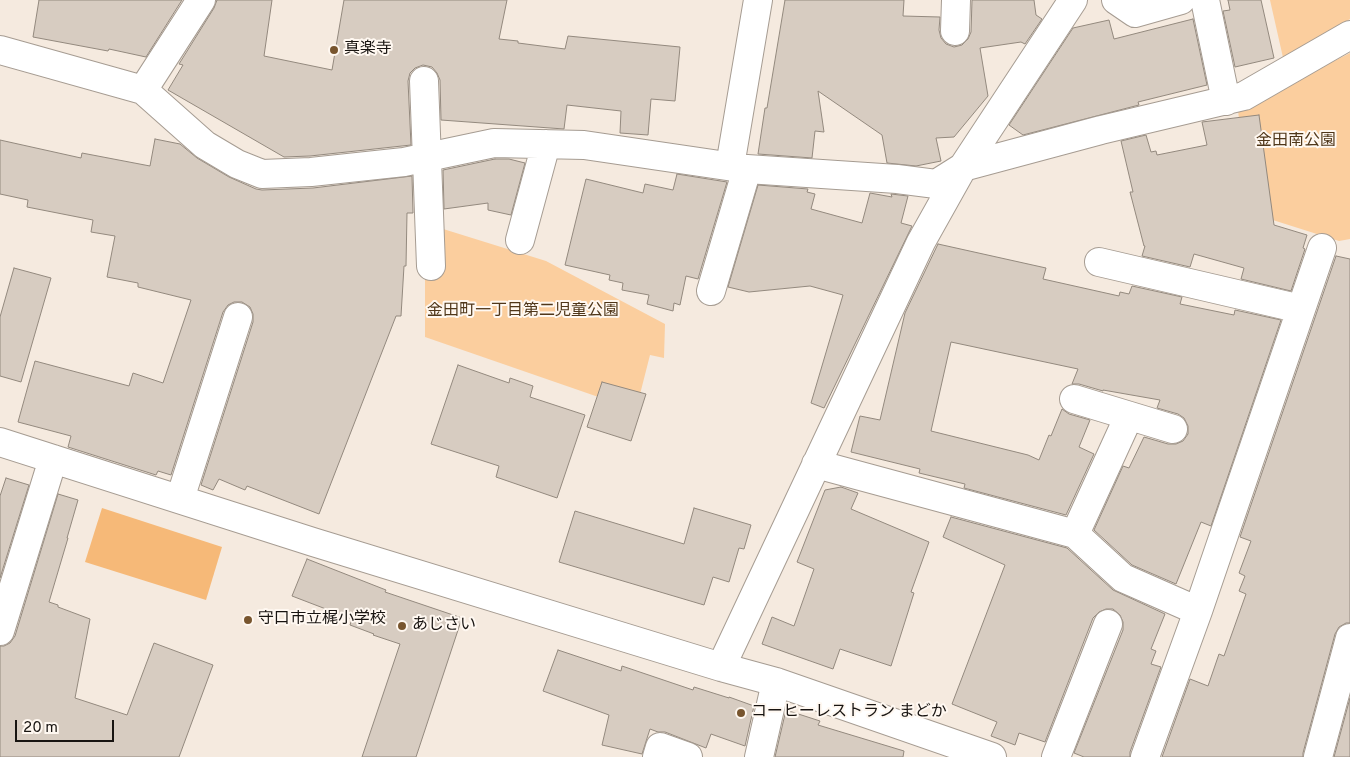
<!DOCTYPE html>
<meta charset="utf-8">
<style>
body{margin:0}
#map{position:relative;width:1350px;height:757px;overflow:hidden;background:#f5eadf;font-family:Overpass,sans-serif}
canvas{display:block}
.scale{position:absolute;left:15px;top:720px;width:99px;height:22px;box-sizing:border-box;border:2px solid #181411;border-top:0;padding-left:6px;font-size:15px;line-height:18px;white-space:nowrap;color:#181411;-webkit-text-stroke:4px #fff8f1;paint-order:stroke}
</style>
<div id="map">
<canvas width="1350" height="757"></canvas>
<div class="scale">20 m</div>
</div>
<script>
const ctx = document.querySelector('canvas').getContext('2d');
ctx.lineJoin = 'round';
function paint(path, color) {
  ctx.fillStyle = color;
  ctx.fill(path, 'evenodd');
}
function toPath(rows) {
  const path = new Path2D();
  for (const r of rows) {
    path.moveTo(r[0], r[1]);
    for (let i = 2; i < r.length; i += 2) path.lineTo(r[i], r[i + 1]);
  }
  return path;
}
function stroke(path, color, width, dash) {
  ctx.strokeStyle = color;
  ctx.lineWidth = width;
  ctx.lineCap = dash ? 'butt' : 'round';
  ctx.setLineDash(dash || []);
  ctx.stroke(path);
}
function label(font, color, halo, rows, align = 'center') {
  ctx.font = font + ' Overpass,"Noto Sans JP",sans-serif';
  ctx.lineWidth = 4;
  ctx.setLineDash([]);
  ctx.textBaseline = 'middle';
  ctx.strokeStyle = halo;
  ctx.fillStyle = color;
  for (const [text, x, y, turn = 0] of rows) {
    ctx.save();
    ctx.translate(x, y);
    ctx.rotate((+turn || 0) * Math.PI / 180);
    ctx.textAlign = isNaN(turn) ? turn : align;
    if (halo) ctx.strokeText(text, 0, 0);
    ctx.fillText(text, 0, 0);
    ctx.restore();
  }
}
paint(toPath([
 [1270,0,1350,0,1350,19,1284,62],
 [1350,53,1350,239,1339,241,1257,215,1248,203,1238,110],
 [440,228,546,261,665,324,664,358,650,355,636,410,425,337,425,278,438,270]
]), '#fbce9e');
paint(toPath([
 [102,508,222,547,206,600,85,562]
]), '#f6b978');
const building = toPath([
 [39,0,182,0,146,57,109,49,108,51,33,37,39,0],
 [217,0,272,0,264,56,332,70,344,0,507,0,499,39,518,41,518,43,565,49,568,36,680,47,675,101,651,99,648,135,620,133,621,111,567,105,564,129,441,120,440,80,437,73,432,67,423,65,415,68,410,73,408,81,411,145,310,156,284,157,168,90,183,65,179,64,214,8,217,0],
 [785,0,904,0,903,16,940,17,939,30,941,38,946,44,954,47,962,45,968,39,971,32,972,0,1034,0,1036,15,1042,19,1025,44,1021,42,980,48,988,96,954,137,936,138,941,161,916,166,887,163,882,135,818,91,824,132,815,131,812,158,758,154,765,108,767,108,785,0],
 [1228,0,1261,0,1274,58,1235,67,1223,11,1230,10,1228,0],
 [1193,19,1207,85,1138,102,1139,105,1023,135,1009,125,1073,28,1109,20,1114,39,1193,19],
 [1259,115,1274,225,1307,235,1303,248,1305,249,1291,291,1241,279,1244,268,1194,254,1190,267,1142,256,1145,246,1144,246,1130,192,1133,192,1121,141,1146,135,1151,152,1156,151,1157,155,1207,145,1202,122,1259,115],
 [155,139,180,144,197,158,229,177,256,189,262,190,313,188,412,176,413,213,407,213,406,266,404,266,401,316,396,316,319,514,247,486,245,490,219,479,213,490,201,485,253,322,253,314,250,307,242,302,234,302,228,305,223,312,171,475,158,471,156,475,68,447,71,436,18,422,35,361,129,386,133,373,163,383,191,300,138,287,138,283,107,277,115,236,91,232,93,220,27,207,28,200,0,194,0,140,81,158,82,153,150,166,155,139],
 [495,159,509,159,525,163,511,215,488,210,488,203,444,209,443,170,495,159],
 [677,174,727,182,698,279,686,276,680,305,674,303,673,311,647,304,649,295,622,290,623,283,609,280,610,275,565,265,586,179,643,193,645,184,673,190,677,174],
 [758,185,808,189,807,192,815,194,811,209,862,223,870,193,892,197,891,194,908,196,901,223,912,226,824,408,811,403,843,295,810,286,749,292,728,287,758,185],
 [938,244,1046,268,1043,279,1119,296,1120,292,1129,294,1132,286,1182,297,1180,304,1234,315,1235,310,1281,320,1211,526,1201,522,1176,584,1132,565,1094,530,1123,466,1129,468,1144,437,1168,444,1176,444,1183,441,1188,434,1188,426,1184,418,1178,414,1157,408,1160,400,1103,390,1103,391,1079,384,1072,384,1078,369,951,342,931,431,1028,455,1039,460,1049,435,1051,436,1062,409,1069,414,1090,420,1079,447,1094,454,1066,515,964,488,965,484,919,473,920,469,851,452,860,416,880,420,905,313,938,244],
 [1336,256,1350,259,1350,623,1346,623,1339,627,1335,634,1303,753,1303,757,1162,757,1190,679,1208,686,1219,654,1224,656,1246,594,1239,591,1245,576,1239,573,1251,541,1240,537,1336,256],
 [14,268,51,278,21,382,0,376,0,317,14,268],
 [458,365,509,383,510,378,533,386,530,397,585,415,557,498,496,477,499,466,431,444,458,365],
 [602,382,646,394,631,441,587,427,602,382],
 [6,478,29,485,0,578,0,496,6,478],
 [841,487,858,493,851,509,929,542,911,592,914,593,891,666,840,649,833,669,762,644,772,617,794,626,814,569,797,562,825,490,841,487],
 [58,494,78,500,67,538,68,538,49,602,58,605,58,607,90,619,75,698,127,715,154,643,213,665,179,757,0,757,0,646,4,646,10,643,15,636,58,494],
 [694,508,751,525,744,549,739,548,729,582,713,577,704,605,559,562,575,511,684,544,694,508],
 [951,517,1067,548,1113,590,1165,614,1151,649,1156,651,1151,664,1161,667,1130,752,1130,757,1084,757,1074,753,1123,630,1123,622,1120,615,1113,609,1106,609,1099,612,1093,618,1045,742,1019,733,1015,745,991,736,997,722,952,704,1005,565,943,537,951,517],
 [307,559,386,590,385,592,462,618,416,757,362,757,400,644,373,635,374,634,350,625,352,619,292,596,307,559],
 [558,650,621,671,622,666,693,690,694,687,729,698,729,697,754,706,745,746,711,734,706,748,665,732,658,732,650,729,642,754,602,745,609,715,543,691,558,650],
 [1350,698,1350,757,1334,757,1350,698],
 [786,710,820,721,818,725,904,751,903,757,775,757,786,710]
]);
paint(building, '#d7ccc1');
stroke(building, '#93897e', 1);
const minor = toPath([
 [1116,0,1135,13,1181,0],
 [1205,0,1226,101],
 [955,31,956,0],
 [0,50,143,90,201,0],
 [424,81,431,266],
 [143,90,205,145,237,164,262,174,311,172,404,162,494,143,584,145,747,169,897,179,936,184,963,167,1101,130,1244,96,1350,35],
 [730,166,758,0],
 [520,240,546,144],
 [1099,262,1301,309],
 [711,291,747,169],
 [1074,399,1173,429],
 [0,442,313,542,721,667,776,682,992,757],
 [816,464,1075,534,1129,416],
 [180,499,238,317],
 [1075,534,1123,578,1198,611],
 [0,631,53,459],
 [721,667,921,242,963,167,1073,0],
 [657,757,660,747,688,757],
 [759,757,776,682],
 [1056,757,1108,624],
 [1145,757,1198,611,1322,248],
 [1318,757,1350,638]
]);
stroke(minor, '#a69c92', 30);
stroke(minor, '#fff', 28);
for (const [x, y, r, color] of [
 [334,50,5,"#78552e"],
 [248,620,5,"#78552e"],
 [402,626,5,"#78552e"],
 [741,713,5,"#78552e"]
]) {
  const dot = new Path2D();
  dot.arc(x, y, r, 0, 2 * Math.PI);
  ctx.fillStyle = color;
  ctx.fill(dot);
  stroke(dot, '#fff8f1', 2);
}
label('16px', '#181411', '#fff8f1', [
 ["真楽寺",344,50],
 ["守口市立梶小学校",258,620],
 ["あじさい",412,626],
 ["コーヒーレストラン まどか",751,713]
], 'left');
label('16px', '#50371a', '#fff8f1', [
 ["金田南公園",1296,142],
 ["金田町一丁目第二児童公園",523,312]
]);
</script>
